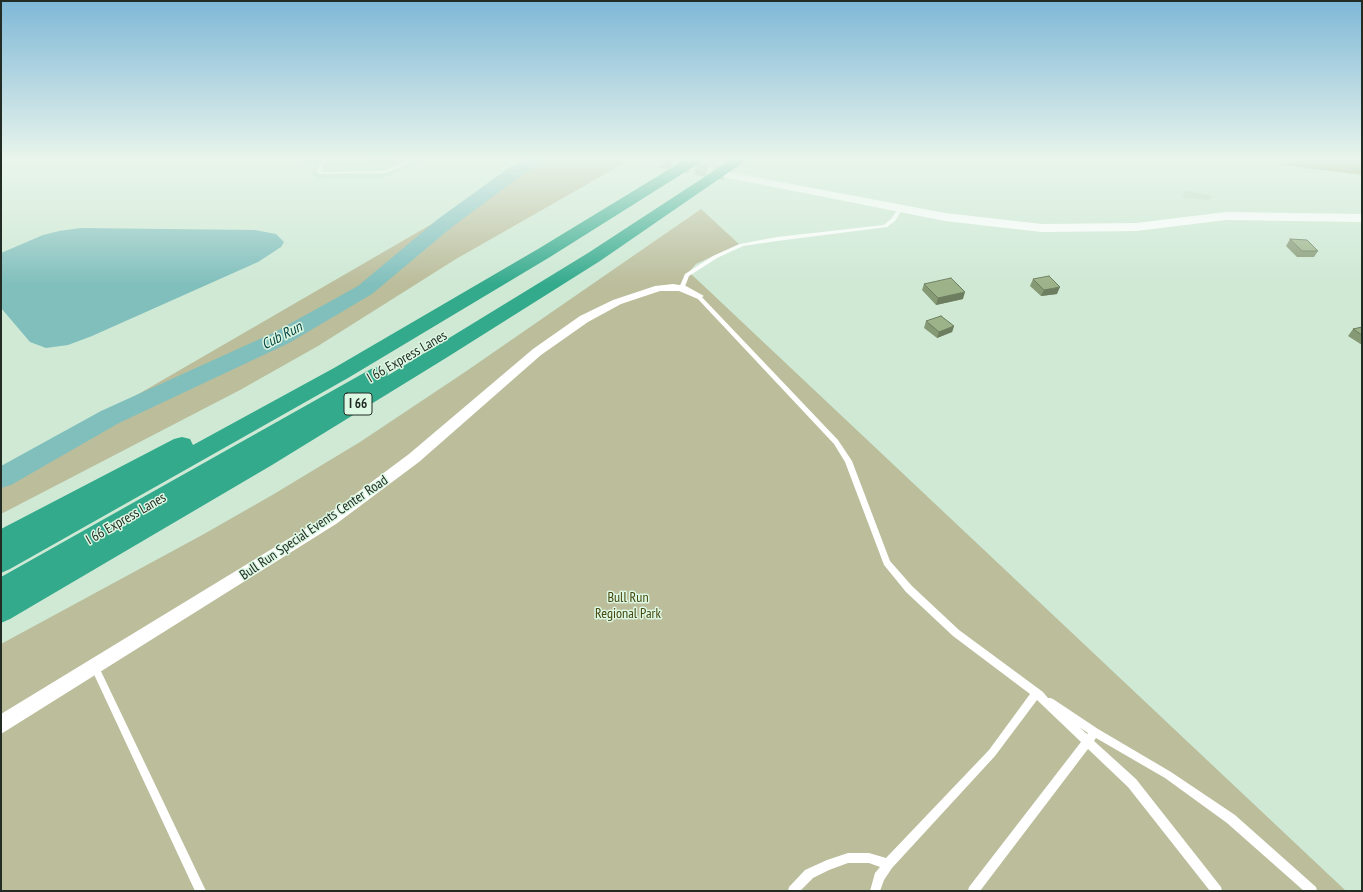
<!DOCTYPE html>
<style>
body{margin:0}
#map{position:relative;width:1363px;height:892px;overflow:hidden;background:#cfe9d5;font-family:"PT Sans Narrow",sans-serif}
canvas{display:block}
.frame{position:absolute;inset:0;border:2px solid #222c24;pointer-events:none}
</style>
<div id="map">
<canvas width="1363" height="892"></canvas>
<div class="frame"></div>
</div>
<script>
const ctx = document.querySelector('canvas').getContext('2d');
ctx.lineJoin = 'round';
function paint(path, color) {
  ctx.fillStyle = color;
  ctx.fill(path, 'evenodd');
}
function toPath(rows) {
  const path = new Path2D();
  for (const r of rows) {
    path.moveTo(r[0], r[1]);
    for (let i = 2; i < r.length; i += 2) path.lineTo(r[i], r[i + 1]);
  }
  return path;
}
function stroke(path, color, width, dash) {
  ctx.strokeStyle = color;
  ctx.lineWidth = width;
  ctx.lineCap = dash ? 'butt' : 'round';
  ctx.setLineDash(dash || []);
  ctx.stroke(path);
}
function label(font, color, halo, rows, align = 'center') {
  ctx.font = font + ' "PT Sans Narrow",sans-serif';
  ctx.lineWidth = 3;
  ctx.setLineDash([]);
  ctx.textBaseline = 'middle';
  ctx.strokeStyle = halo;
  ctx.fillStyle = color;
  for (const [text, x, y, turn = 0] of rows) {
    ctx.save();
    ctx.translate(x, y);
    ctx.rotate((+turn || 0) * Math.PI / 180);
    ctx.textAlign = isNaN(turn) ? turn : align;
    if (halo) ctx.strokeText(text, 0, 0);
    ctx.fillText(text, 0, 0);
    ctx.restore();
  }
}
paint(toPath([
 [306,159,428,159,383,178,319,179,311,174,314,164,303,163],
 [1185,190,1212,196,1210,200,1182,198]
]), '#bedec4');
paint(toPath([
 [530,159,618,159,628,161,456,259,318,346,240,390,1,514,1,468,54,443,449,214],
 [701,209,739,244,696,264,689,272,1346,891,1,891,1,644,204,534,274,494,360,442,465,372]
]), '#bbbd9b');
paint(toPath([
 [1303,159,1362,159,1362,175,1282,165]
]), '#a4a677');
paint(toPath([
 [81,228,255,230,276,234,284,242,281,247,258,262,92,336,68,345,46,348,30,342,1,308,1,253,43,235,59,231]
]), '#81bfbd');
paint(toPath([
 [527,159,548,159,546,163,522,175,452,227,372,294,289,343,119,423,11,485,1,488,1,466,101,411,273,333,358,286,438,219,510,167,527,159]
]), '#81bfbd');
stroke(toPath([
 [660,162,728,175]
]), '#acc3b2', 12, [12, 6]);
paint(toPath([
 [323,159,327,159,321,170,322,172,384,171,407,161,408,159,412,159,411,163,385,173,321,174,319,174,317,170,323,159],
 [899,207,903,208,895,221,887,227,777,241,743,246,717,258,689,276,684,289,682,290,679,288,685,274,713,256,740,244,777,237,884,225,891,219,899,207],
 [698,294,700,295,838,440,852,461,890,561,912,586,959,630,1043,692,1048,698,1050,698,1053,699,1098,729,1171,772,1235,815,1316,887,1317,891,1304,891,1227,823,1165,778,1096,738,1094,741,1136,779,1221,887,1222,891,1210,891,1128,787,1088,749,980,891,968,891,969,887,1081,742,1037,700,995,756,892,868,884,880,880,891,870,891,875,873,880,867,869,863,848,863,829,870,813,878,800,891,788,891,789,887,805,870,827,860,848,853,869,853,886,858,989,750,1030,694,953,636,906,592,884,565,845,462,834,444,696,297,696,295,698,294],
 [1079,727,1088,733,1087,734,1079,727],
 [95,664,98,665,206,891,195,891,91,668,92,665,95,664]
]), '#fff');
paint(toPath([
 [673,284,686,286,704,296,698,299,679,291,660,291,621,304,588,322,541,355,419,462,336,524,1,734,1,714,326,516,409,454,533,349,580,316,613,300,655,286,673,284]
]), '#fff');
paint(toPath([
 [640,159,660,159,665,162,660,165,641,161,640,159],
 [728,172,945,213,1042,224,1136,223,1226,212,1362,214,1362,222,1226,220,1136,231,1042,232,945,221,724,177,722,175,728,172]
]), '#fff');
paint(toPath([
 [686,159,703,159,701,162,550,257,348,378,10,569,1,573,1,529,174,439,182,437,190,439,193,445,334,368,538,249,686,159],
 [732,159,748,159,600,261,446,358,272,465,10,619,1,623,1,577,371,369,378,367,385,369,388,374,387,376,588,253,732,159]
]), '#34aa8d');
paint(toPath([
 [364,159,393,159,392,161,365,162],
 [1290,239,1318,251,1314,257,1297,257,1286,246],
 [1033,279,1057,294,1041,296,1030,286],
 [924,284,963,299,936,305,922,290],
 [926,321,954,326,952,332,937,338,924,328],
 [1362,327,1362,345,1348,336,1353,329]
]), '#869975');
paint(toPath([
 [1060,287,1057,294,1041,296,1044,290],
 [965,292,963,299,936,305,938,298],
 [954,326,952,332,937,338,939,332]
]), '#6d7d5f');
const building = toPath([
 [1290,239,1307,240,1318,251,1302,251,1290,239],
 [1049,276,1060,287,1044,290,1033,279,1049,276],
 [951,278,965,292,938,298,924,284,951,278],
 [941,316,954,326,939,332,926,321,941,316],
 [1362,327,1362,335,1353,329,1362,327]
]);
paint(building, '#9cb288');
stroke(building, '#6d7d5f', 1);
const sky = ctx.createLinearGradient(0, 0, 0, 284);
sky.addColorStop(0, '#7fb8d7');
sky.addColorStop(0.56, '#e9f5ec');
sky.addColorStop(1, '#e9f5ec00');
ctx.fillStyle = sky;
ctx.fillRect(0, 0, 1363, 284);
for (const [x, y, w] of [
 [358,404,28]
]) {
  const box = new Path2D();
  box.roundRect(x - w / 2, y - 11, w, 22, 3);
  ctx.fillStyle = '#dcf7e2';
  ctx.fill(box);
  stroke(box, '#222c24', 1);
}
label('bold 13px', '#222c24', null, [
 ["I 66",358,404]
]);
label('14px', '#222c24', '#dcf7e2', [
 ["I 66 Express Lanes",407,357,-30],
 ["I 66 Express Lanes",126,519,-30],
 ["Bull Run Special Events Center Road",314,528,-34]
]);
label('14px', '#45460d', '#dcf7e2', [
 ["Bull Run",628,598],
 ["Regional Park",628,614]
]);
label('italic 15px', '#0a4544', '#dcf7e2', [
 ["Cub Run",282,336,-27]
]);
</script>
